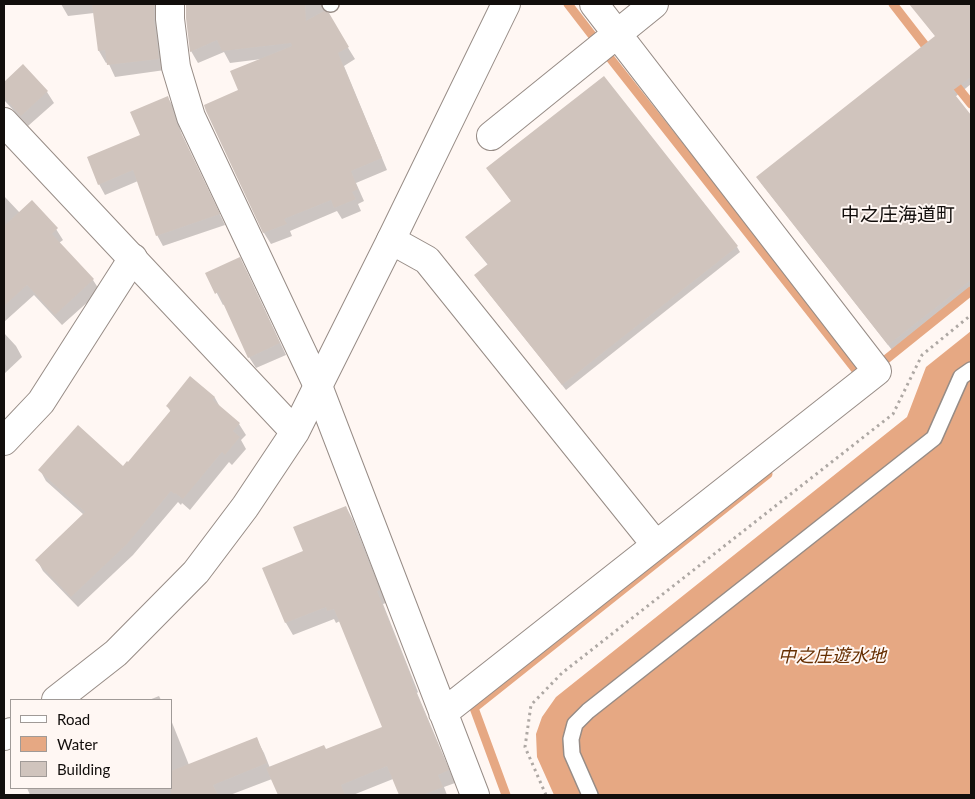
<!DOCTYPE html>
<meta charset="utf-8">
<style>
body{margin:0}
#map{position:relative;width:975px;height:799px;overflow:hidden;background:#fff7f3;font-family:Lato,sans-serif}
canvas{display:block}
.frame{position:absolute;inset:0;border:5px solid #120e0c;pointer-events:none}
.legend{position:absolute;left:10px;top:699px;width:162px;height:90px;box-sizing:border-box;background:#fff7f3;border:1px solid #a09a97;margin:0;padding:6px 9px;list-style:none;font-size:15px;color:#120e0c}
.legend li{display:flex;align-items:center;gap:10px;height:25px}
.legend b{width:25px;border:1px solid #a09a97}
</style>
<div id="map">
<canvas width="975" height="799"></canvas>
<div class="frame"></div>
<ul class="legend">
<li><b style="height:6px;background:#fff"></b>Road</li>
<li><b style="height:14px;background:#e6a883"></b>Water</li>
<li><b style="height:14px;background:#d0c4bd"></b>Building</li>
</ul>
</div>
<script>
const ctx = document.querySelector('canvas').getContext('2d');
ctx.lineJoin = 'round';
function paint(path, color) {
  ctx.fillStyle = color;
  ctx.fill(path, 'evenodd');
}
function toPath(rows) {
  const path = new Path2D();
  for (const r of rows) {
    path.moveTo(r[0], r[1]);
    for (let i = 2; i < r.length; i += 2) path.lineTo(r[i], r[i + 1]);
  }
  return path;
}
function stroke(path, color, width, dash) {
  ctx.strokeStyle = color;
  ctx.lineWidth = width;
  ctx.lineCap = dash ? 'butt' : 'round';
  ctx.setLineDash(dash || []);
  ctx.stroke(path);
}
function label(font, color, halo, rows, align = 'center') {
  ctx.font = font + ' Lato,"Noto Sans JP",sans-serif';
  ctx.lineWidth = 4;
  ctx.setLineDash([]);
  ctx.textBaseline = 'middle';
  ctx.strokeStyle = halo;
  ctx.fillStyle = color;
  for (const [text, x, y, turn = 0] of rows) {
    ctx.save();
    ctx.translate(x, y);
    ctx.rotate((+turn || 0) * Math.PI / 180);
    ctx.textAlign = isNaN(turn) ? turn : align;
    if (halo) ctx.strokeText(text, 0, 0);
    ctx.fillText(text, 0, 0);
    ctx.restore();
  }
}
paint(toPath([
 [971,331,971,795,554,795,537,757,536,734,542,717,556,697,907,417,926,367]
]), '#e6a883');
paint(toPath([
 [61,4,167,4,165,70,115,77,108,62,106,63,99,51,94,13,68,16],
 [187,4,222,4,225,29,278,4,338,4,327,11,327,14,355,59,344,66,387,170,356,183,364,201,358,204,361,211,342,219,337,211,290,231,292,236,271,244,264,233,207,111,240,91,262,59,230,63,224,52,198,63,191,51,187,18],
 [910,4,971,4,971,84,955,97,971,117,971,287,892,350,761,183,936,37],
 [23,66,47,92,54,103,28,126,4,100,4,84],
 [603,78,737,247,740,252,566,390,479,281,488,265,470,243,512,202,488,169],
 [168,98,174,108,182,136,225,225,163,246,157,235,138,181,105,195,99,184,141,136],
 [4,196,20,213,56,229,63,240,59,243,93,280,100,291,62,325,34,295,4,322],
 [246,270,286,355,256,368,249,357,225,304,223,305,207,274],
 [4,333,16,346,22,357,4,374],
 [190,378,215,398,220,407,239,424,246,435,241,440,246,449,232,465,229,462,190,510,182,503,181,505,178,502,133,555,78,607,43,571,37,560,84,515,46,481,40,470,123,467,128,463,171,412,167,406],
 [346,507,353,520,386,603,383,604,418,692,417,693,455,783,444,787,447,795,400,795,393,779,353,795,279,795,272,779,230,795,30,795,27,788,171,788,171,720,189,765,256,738,264,753,270,768,326,751,384,728,340,621,336,623,334,619,293,635,286,623,264,568,305,552],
 [159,696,161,700,149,700]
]), '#0003');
stroke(toPath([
 [568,4,595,39],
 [893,4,931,53],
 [610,58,859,374],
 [951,79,971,104],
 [884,361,971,291],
 [506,795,474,708,768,474]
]), '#e6a883', 9);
paint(toPath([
 [92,4,154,4,154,21,159,59,107,65,105,50,98,51],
 [186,4,305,4,306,21,324,11,329,13,349,47,338,53,382,158,351,171,358,189,352,192,356,199,334,208,331,200,284,219,287,224,263,233,206,111,204,105,238,90,230,71,292,46,291,43,222,51,217,40,190,52,186,18],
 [909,4,971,4,971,77,952,91,971,115,971,280,888,345,756,177,935,36],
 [23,64,48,91,21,116,4,97,4,82],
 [604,76,738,246,562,385,474,275,488,264,465,237,511,201,486,168],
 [168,96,177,124,220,214,156,236,133,170,98,185,87,157,140,135,130,112],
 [32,200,58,228,52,234,94,279,55,315,27,285,4,306,4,226],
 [240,257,280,343,248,358,218,292,215,294,205,273],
 [190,376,215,397,213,400,240,423,233,431,240,437,225,455,222,452,183,499,175,493,174,494,171,491,127,544,71,597,35,560,85,512,38,470,78,425,123,466,127,461,128,462,171,410,166,406],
 [346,506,380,590,377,591,412,679,411,680,449,770,438,775,443,787,423,795,399,795,387,766,341,785,345,795,278,795,266,768,324,745,326,749,382,727,334,609,327,611,326,607,285,623,262,568,303,551,293,527],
 [257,737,267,763,213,785,218,795,171,795,171,771]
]), '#d0c4bd');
const lane = toPath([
 [330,4,331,4],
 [590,795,572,754,571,739,575,724,588,711,934,438,961,377,971,370]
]);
const street = toPath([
 [170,4,170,19,176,67,191,117,318,386,475,795],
 [491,136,654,4],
 [391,240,427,260,656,545],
 [4,441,41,402,133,258],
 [443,713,877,371,594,4]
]);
const secondary = toPath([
 [4,122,295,432],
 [56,700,116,653,196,572,245,507,295,432,391,240,506,4],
 [4,736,11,732]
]);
stroke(lane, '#978c86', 18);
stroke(street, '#978c86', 30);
stroke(secondary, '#978c86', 30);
stroke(toPath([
 [546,795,525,747,531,705,562,673,893,414,922,355,971,315]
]), '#aea8a4', 3, [2.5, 4]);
stroke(lane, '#fff', 15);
stroke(street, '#fff', 28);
stroke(secondary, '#fff', 28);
label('italic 18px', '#662e01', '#fff7f3', [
 ["中之庄遊水地",832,656]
]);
label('19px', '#120e0c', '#fff7f3', [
 ["中之庄海道町",898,215]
]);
</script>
